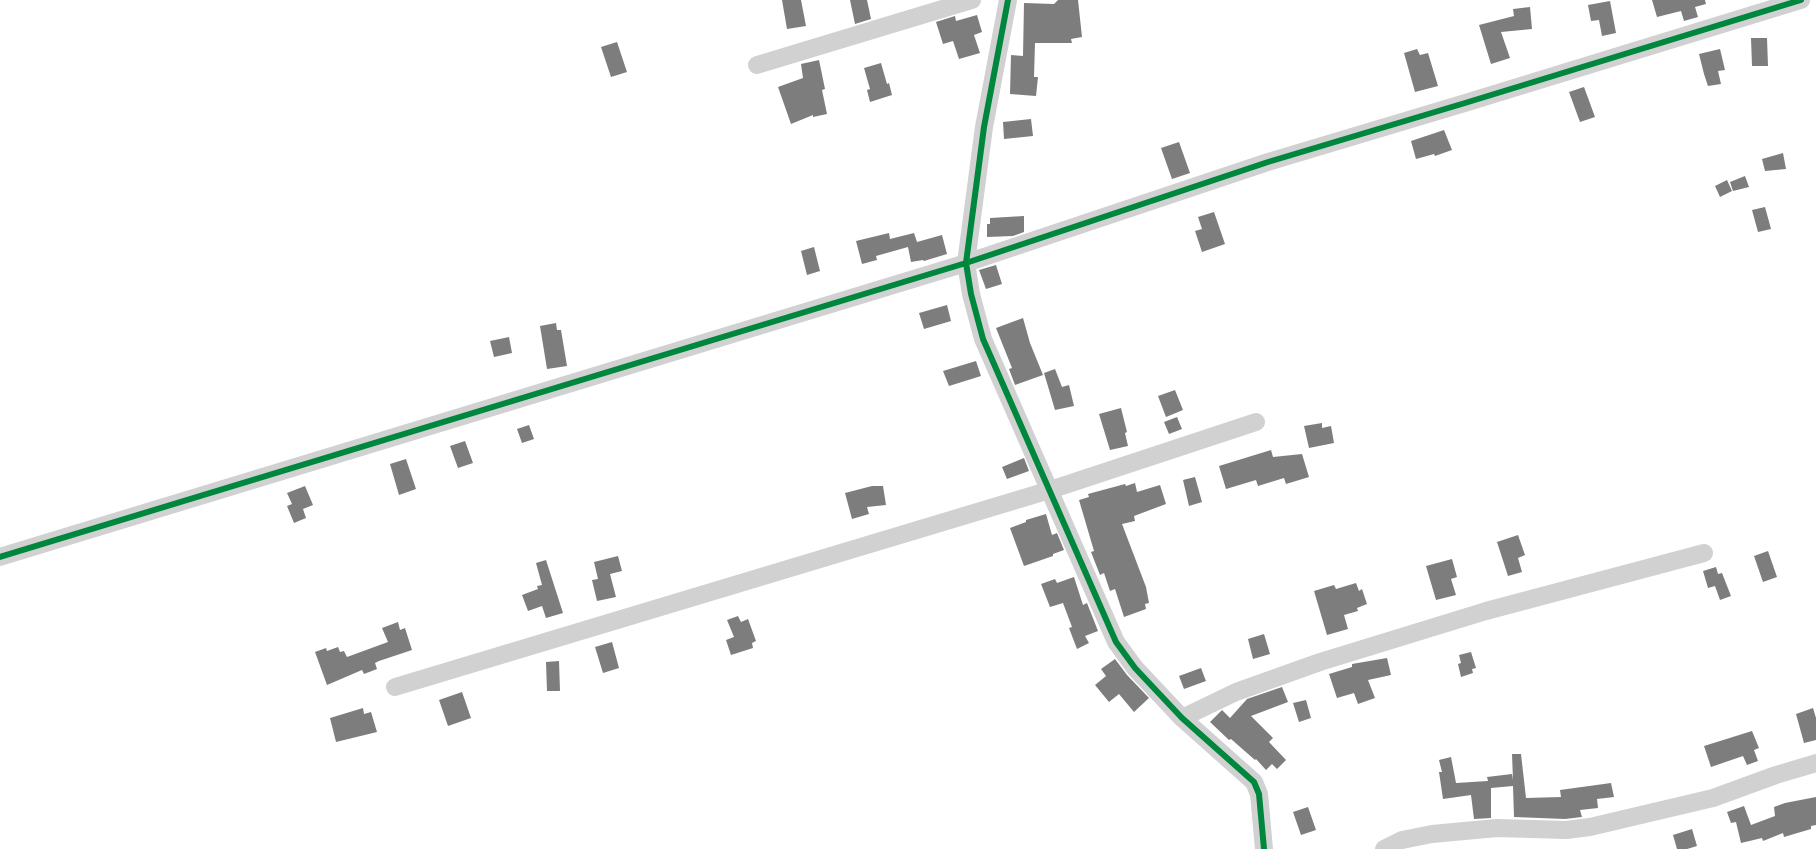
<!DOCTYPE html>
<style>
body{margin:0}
canvas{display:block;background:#fff}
</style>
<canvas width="1816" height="849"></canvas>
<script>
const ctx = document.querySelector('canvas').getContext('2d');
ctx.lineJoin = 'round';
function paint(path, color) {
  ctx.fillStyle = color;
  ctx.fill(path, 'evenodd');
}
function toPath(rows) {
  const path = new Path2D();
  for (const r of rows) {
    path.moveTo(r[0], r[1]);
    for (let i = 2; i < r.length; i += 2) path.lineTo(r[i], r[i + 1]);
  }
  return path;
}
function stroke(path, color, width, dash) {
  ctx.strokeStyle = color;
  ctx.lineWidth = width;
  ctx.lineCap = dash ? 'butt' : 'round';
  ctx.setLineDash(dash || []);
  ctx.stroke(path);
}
paint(toPath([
 [782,0,801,0,806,26,787,29],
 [850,0,867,0,871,19,855,24],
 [1058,0,1078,0,1082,37,1071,39,1072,43,1035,43,1034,77,1038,77,1036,96,1010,94,1011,55,1023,56,1024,3,1054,4],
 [1652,0,1705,0,1706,4,1695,7,1698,17,1684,21,1681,11,1657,17],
 [1610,1,1616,33,1602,36,1599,20,1591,21,1588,5],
 [1530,7,1532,29,1501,32,1510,58,1491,64,1479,25,1514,16,1513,9],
 [977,15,982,32,974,35,980,53,959,59,953,41,943,44,936,22,955,16,956,21],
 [1751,38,1767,38,1768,66,1752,66],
 [617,42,627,72,611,77,601,47],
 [1417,49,1420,55,1428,53,1438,86,1415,92,1404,53],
 [1720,49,1725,70,1718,71,1721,84,1708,86,1704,74,1699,54],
 [819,60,825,89,822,90,827,114,813,117,813,115,791,124,778,87,803,78,801,64],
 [881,63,887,84,889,83,892,95,870,102,867,90,870,89,864,68],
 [1584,87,1595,117,1580,122,1569,92],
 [1031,119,1033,136,1004,139,1003,122],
 [1444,130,1452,150,1435,156,1434,154,1416,159,1411,141],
 [1179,142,1190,173,1172,179,1161,148],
 [1783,153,1786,169,1765,171,1762,159],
 [1745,176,1749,187,1733,191,1730,182],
 [1727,180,1732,191,1720,197,1715,186],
 [1765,207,1771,229,1758,232,1752,210],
 [1214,212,1225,244,1202,252,1195,231,1202,229,1198,217],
 [1024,216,1024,232,1013,236,987,237,987,224,990,224,990,218],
 [889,233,890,239,914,233,917,242,942,235,947,254,924,261,923,260,911,262,908,247,876,256,877,260,862,264,856,241],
 [814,247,820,271,807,275,801,251],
 [996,265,1002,284,986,289,979,270],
 [947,305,951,321,924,329,919,313],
 [1023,318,1030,343,1043,375,1015,385,1009,369,1012,368,996,328],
 [556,323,557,330,561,330,567,366,547,369,540,326],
 [509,337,512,353,494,357,490,341],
 [976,361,981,376,949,386,943,371],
 [1055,369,1062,387,1069,385,1074,406,1055,410,1044,373],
 [1175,390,1183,410,1166,417,1158,396],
 [1121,408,1127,432,1125,433,1128,446,1110,450,1099,414],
 [1177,417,1182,429,1169,434,1164,422],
 [1322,423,1322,428,1331,426,1334,443,1309,448,1304,426],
 [529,425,534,439,522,443,517,429],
 [465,441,473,463,458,468,450,446],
 [1271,450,1273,457,1302,454,1309,477,1286,484,1284,478,1258,486,1256,480,1226,489,1219,466],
 [1024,458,1029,471,1007,479,1002,467],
 [406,459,416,489,399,495,390,464],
 [1195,477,1202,502,1189,506,1183,480],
 [1135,483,1137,492,1160,485,1166,504,1134,516,1135,521,1122,524,1146,587,1149,603,1145,604,1146,609,1124,617,1115,589,1110,591,1104,573,1100,575,1091,552,1094,551,1079,500,1089,497,1088,494,1125,484,1126,486],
 [305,486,313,505,303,509,306,518,294,523,287,506,292,504,287,493],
 [872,486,883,486,886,505,867,507,869,514,852,519,845,493],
 [1046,514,1052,535,1057,533,1064,550,1053,554,1053,556,1024,566,1010,528,1026,522,1026,520],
 [1518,535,1525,555,1518,558,1522,572,1508,576,1497,542],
 [1768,551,1777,577,1763,582,1754,556],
 [618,556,622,571,610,574,616,597,597,601,592,580,598,579,594,562],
 [1452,559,1457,577,1451,579,1456,595,1436,600,1426,566],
 [546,560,563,613,546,618,542,606,528,611,522,595,538,589,537,586,542,585,536,563],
 [1716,567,1718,574,1722,573,1731,596,1720,600,1715,586,1708,588,1703,571],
 [1074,577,1083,605,1087,603,1098,631,1085,636,1089,643,1077,649,1069,628,1072,627,1063,603,1050,607,1041,584,1055,579,1057,583],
 [1356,583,1359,591,1362,589,1367,604,1357,608,1358,611,1344,615,1348,629,1327,635,1314,591,1334,585,1336,589],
 [738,616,741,622,748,619,756,641,752,643,753,648,731,655,726,640,734,637,727,620],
 [398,622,400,630,405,628,412,650,379,661,375,663,377,669,364,674,362,670,327,685,315,652,326,648,327,651,338,647,340,652,344,651,347,657,388,642,382,628],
 [1264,634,1270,654,1253,659,1248,639],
 [612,642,619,668,603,673,595,647],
 [1471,652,1476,668,1472,669,1473,673,1461,677,1458,664,1461,663,1459,655],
 [1387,658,1391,675,1368,680,1375,698,1358,704,1354,693,1337,698,1329,674,1352,667,1352,664],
 [1115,659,1127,675,1149,698,1134,712,1119,694,1109,702,1095,685,1106,676,1101,669],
 [559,661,560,691,547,691,546,662],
 [1201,668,1206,681,1184,689,1179,676],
 [1282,687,1288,702,1251,716,1273,738,1269,742,1286,760,1277,769,1272,764,1266,770,1256,759,1255,760,1231,739,1229,740,1210,722,1222,710,1230,718,1247,699],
 [462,692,471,718,448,726,439,700],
 [1306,700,1311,718,1299,722,1293,703],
 [363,708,364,714,371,712,377,732,336,742,330,718],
 [1813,708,1816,718,1816,740,1804,743,1796,714],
 [1752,731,1759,748,1754,750,1758,761,1747,765,1743,756,1711,767,1704,746],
 [1512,754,1521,754,1526,798,1561,797,1560,790,1611,783,1614,797,1597,799,1598,808,1580,810,1582,817,1565,819,1514,817,1513,786,1491,788,1491,818,1474,819,1471,795,1443,799,1439,772,1442,772,1439,760,1451,757,1456,783,1488,781,1487,777,1512,774,1513,780],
 [1816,797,1816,825,1811,826,1811,829,1784,837,1783,833,1763,841,1762,838,1741,843,1736,822,1731,823,1727,812,1744,806,1751,825,1775,816,1774,807,1785,803],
 [1308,807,1316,830,1301,835,1293,812],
 [1692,829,1697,846,1687,849,1677,849,1673,835]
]), '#7d7d7d');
stroke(toPath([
 [1008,0,984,127,966,263,971,294,983,339,1116,642,1135,668,1182,718,1254,782,1259,794,1264,849],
 [757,65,972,0],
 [0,557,966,263,1268,162,1465,103,1801,0],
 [395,687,1050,490,1256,422],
 [1182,718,1236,692,1320,662,1486,611,1704,553],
 [1384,849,1402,840,1432,834,1497,828,1566,830,1590,827,1713,798,1776,775,1816,763]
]), '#d1d1d1', 18);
stroke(toPath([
 [1008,0,984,127,966,263,971,294,983,339,1116,642,1135,668,1182,718,1254,782,1259,794,1264,849],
 [0,557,966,263,1268,162,1465,103,1801,0]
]), '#00873e', 6);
</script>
